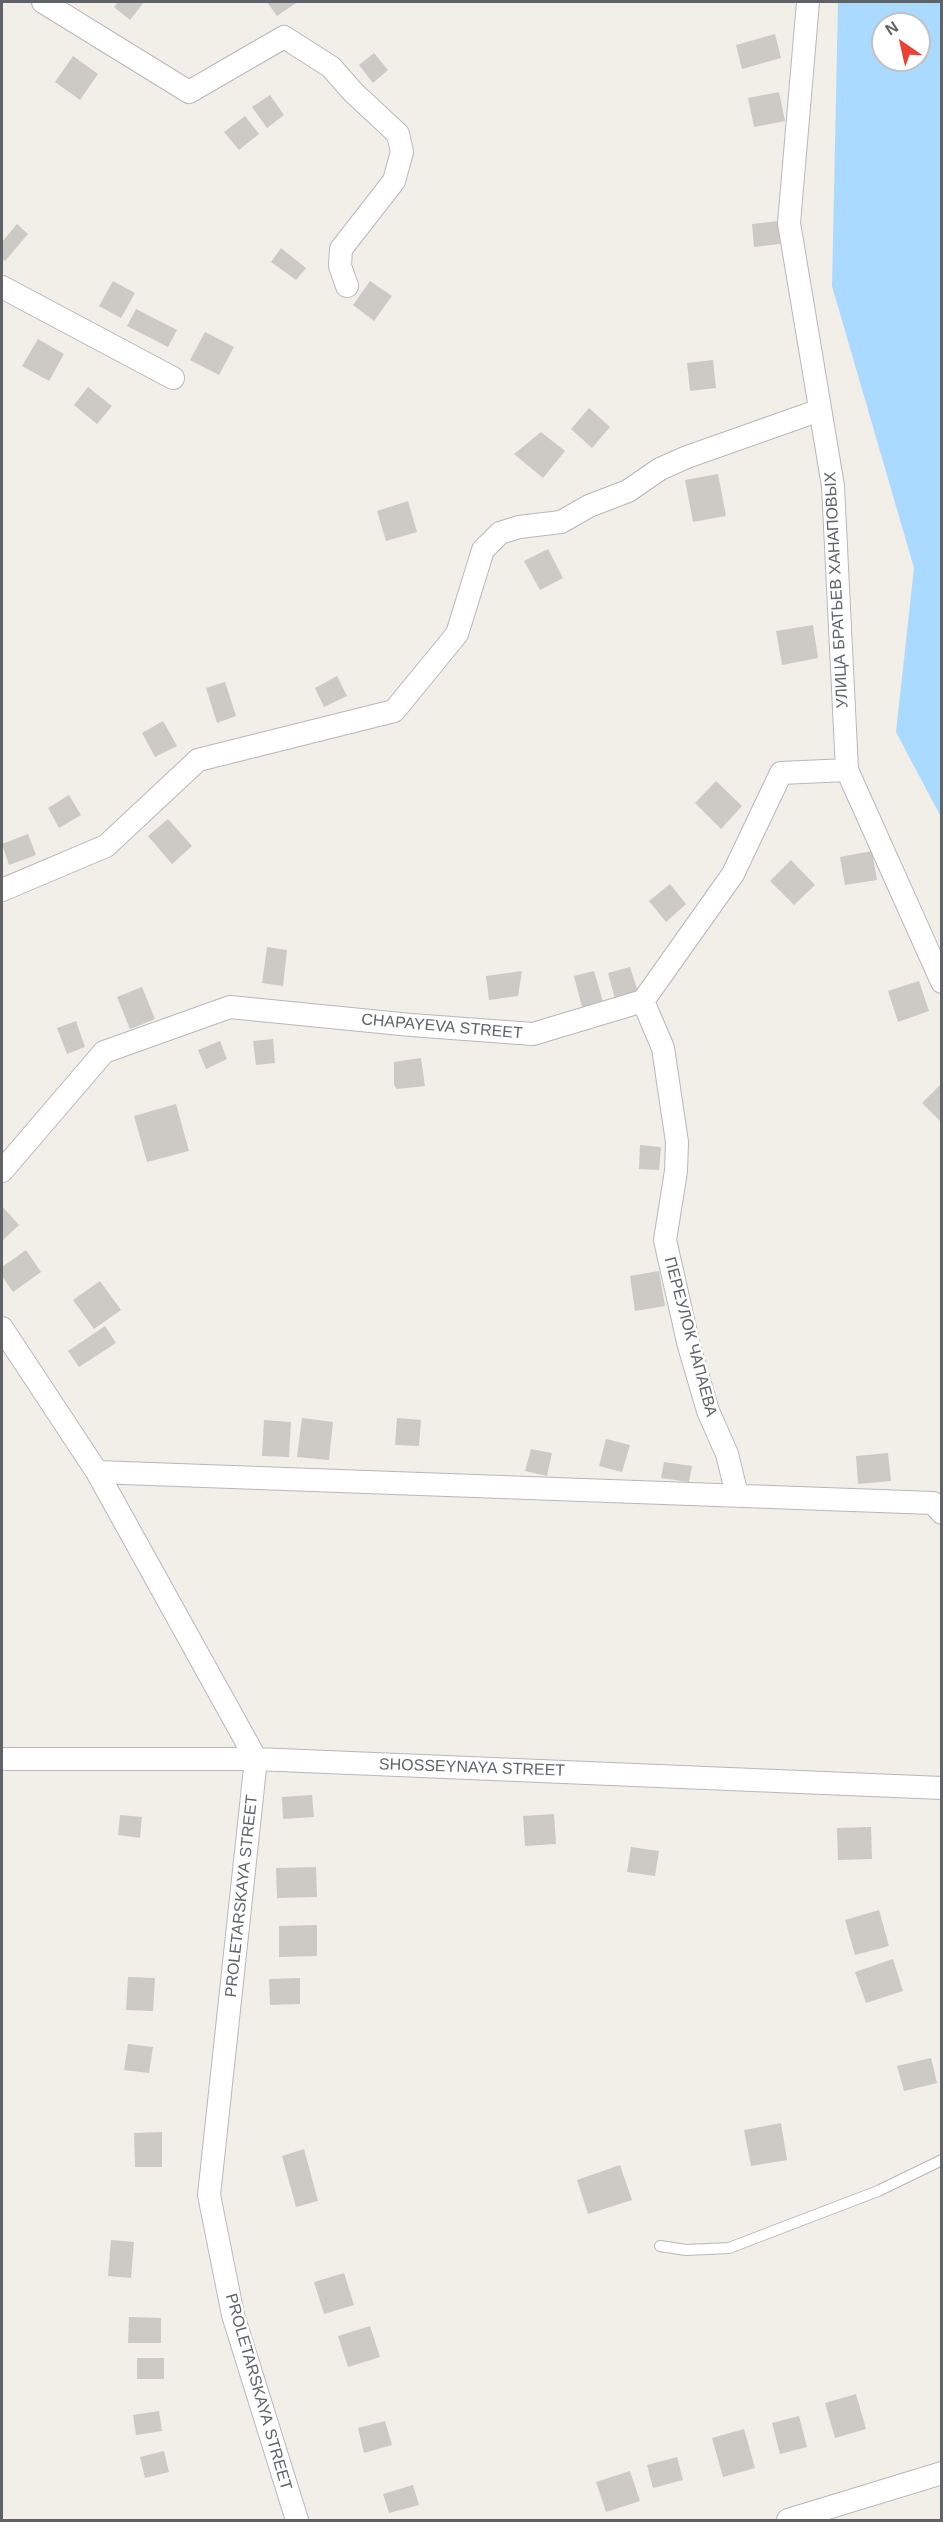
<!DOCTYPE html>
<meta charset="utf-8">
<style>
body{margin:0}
#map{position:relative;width:943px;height:2522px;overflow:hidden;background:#f1efe8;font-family:Helvetica,sans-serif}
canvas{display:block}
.frame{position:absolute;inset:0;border:3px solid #5f6368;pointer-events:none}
.north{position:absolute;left:871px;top:12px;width:60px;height:60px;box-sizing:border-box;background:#fff;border:2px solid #bfc1c3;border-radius:50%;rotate:326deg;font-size:16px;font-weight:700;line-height:24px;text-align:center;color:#5f6368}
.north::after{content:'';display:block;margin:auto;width:21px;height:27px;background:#ea4335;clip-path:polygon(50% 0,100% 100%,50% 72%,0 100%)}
</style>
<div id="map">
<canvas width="943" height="2522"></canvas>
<div class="frame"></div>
<div class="north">N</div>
</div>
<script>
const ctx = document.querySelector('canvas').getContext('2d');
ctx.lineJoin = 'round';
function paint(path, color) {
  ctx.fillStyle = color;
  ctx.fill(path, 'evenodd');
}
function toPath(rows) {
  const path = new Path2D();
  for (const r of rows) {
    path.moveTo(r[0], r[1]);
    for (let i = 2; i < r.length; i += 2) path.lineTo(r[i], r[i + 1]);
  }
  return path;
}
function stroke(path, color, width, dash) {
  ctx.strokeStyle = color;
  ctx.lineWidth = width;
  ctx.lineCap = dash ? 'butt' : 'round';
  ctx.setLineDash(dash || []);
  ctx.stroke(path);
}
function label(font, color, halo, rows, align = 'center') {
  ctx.font = font + ' Helvetica,sans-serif';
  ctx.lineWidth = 5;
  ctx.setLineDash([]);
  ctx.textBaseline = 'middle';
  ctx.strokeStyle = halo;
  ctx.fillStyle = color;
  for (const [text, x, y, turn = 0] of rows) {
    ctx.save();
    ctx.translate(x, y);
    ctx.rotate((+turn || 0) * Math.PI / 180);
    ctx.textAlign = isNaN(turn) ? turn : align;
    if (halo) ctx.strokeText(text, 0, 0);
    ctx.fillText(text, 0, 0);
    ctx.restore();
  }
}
paint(toPath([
 [838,2,941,2,941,817,896,732,914,568,832,286],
 [883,24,919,24,919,60,883,60]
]), '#aadaff');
paint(toPath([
 [118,2,144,2,130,20,114,7],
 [267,2,295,2,296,3,277,16],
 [775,34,781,58,742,69,736,45],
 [374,53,388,70,373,83,359,65],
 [73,56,98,74,80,100,55,82],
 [779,92,785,121,754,127,748,98],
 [270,95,284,115,267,128,252,107],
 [245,116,259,134,239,150,224,132],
 [778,221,780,244,754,247,752,224],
 [17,224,28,234,5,261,2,259,2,242],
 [281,248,306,268,296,280,271,262],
 [113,281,135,293,121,318,99,306],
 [370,281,392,296,374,321,353,305],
 [136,309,177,330,168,347,127,326],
 [205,332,234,347,219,375,190,360],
 [38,339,64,354,49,381,22,366],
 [713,360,716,388,690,391,687,363],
 [88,387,112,406,97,424,74,405],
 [589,408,610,427,592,448,571,429],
 [541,432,565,451,543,478,514,454],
 [718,474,726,516,693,522,685,480],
 [408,501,417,532,386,541,377,511],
 [548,549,563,578,540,590,524,561],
 [813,625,818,658,782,665,776,631],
 [337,676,347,696,324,707,315,688],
 [225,682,236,716,217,723,206,688],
 [163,721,177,746,155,757,142,733],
 [716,781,742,806,721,829,695,803],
 [69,795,81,815,59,828,48,808],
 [168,819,192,846,172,864,148,836],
 [28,834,36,855,9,865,2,844],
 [872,851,877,880,845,885,840,857],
 [791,860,815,885,794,905,770,881],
 [670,884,686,904,666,922,649,901],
 [267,947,287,950,283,986,262,983],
 [630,967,638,992,615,999,608,973],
 [522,971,518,996,489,1000,486,976],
 [594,971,603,1002,582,1007,574,976],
 [919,981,929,1011,898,1022,888,991],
 [142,987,155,1019,130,1029,117,997],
 [76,1021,85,1047,67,1054,57,1028],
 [273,1039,275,1063,256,1065,253,1041],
 [220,1041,227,1059,206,1069,198,1050],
 [421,1058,425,1086,397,1089,394,1085,394,1062],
 [942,1083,942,1123,922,1103],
 [176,1104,189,1151,147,1162,134,1116],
 [640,1145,661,1147,659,1170,639,1169],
 [2,1206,19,1225,2,1241],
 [26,1250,41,1272,13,1292,2,1276,2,1267],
 [659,1271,665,1306,635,1311,630,1276],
 [100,1281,121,1310,94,1329,73,1300],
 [105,1326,116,1343,79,1367,68,1351],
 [302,1418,333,1422,329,1460,297,1457],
 [397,1418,421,1420,419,1446,395,1445],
 [264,1420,291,1422,289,1457,262,1456],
 [606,1439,630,1445,622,1472,599,1466],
 [531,1449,552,1453,547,1476,525,1471],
 [888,1453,891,1481,858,1484,856,1456],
 [664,1462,692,1466,689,1482,661,1478],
 [312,1795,314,1817,283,1819,282,1797],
 [554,1814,556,1844,525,1846,523,1816],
 [120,1815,142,1817,140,1838,118,1835],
 [871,1827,872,1859,838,1860,837,1828],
 [631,1847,659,1851,655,1876,627,1872],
 [316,1867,317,1897,277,1898,276,1868],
 [879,1910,889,1946,855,1955,845,1920],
 [317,1925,317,1956,279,1957,279,1926],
 [893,1959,903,1991,866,2003,855,1972],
 [128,1977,155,1978,153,2011,126,2010],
 [300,1978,300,2004,270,2005,269,1979],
 [128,2044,153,2047,149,2073,124,2070],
 [931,2058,937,2083,904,2091,897,2066],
 [781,2123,787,2160,751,2166,744,2130],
 [162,2132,162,2167,135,2167,134,2133],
 [304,2149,318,2201,296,2207,282,2156],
 [620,2165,632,2200,588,2214,577,2180],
 [111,2240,134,2242,131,2278,108,2276],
 [344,2273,354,2305,324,2314,314,2282],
 [129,2317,161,2318,161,2343,128,2343],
 [370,2326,380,2357,348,2367,338,2336],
 [137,2358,164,2358,164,2379,137,2379],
 [856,2394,866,2429,835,2438,825,2403],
 [159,2411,162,2431,136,2435,133,2415],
 [799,2416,807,2447,780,2454,772,2423],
 [385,2421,392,2445,364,2453,358,2428],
 [744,2429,755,2468,723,2477,712,2438],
 [164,2451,169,2472,145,2478,140,2457],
 [677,2457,683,2480,653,2488,647,2465],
 [630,2471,640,2501,606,2512,596,2482],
 [413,2485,419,2505,389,2513,383,2494]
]), '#cccac5');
const lane = toPath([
 [660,2246,686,2250,729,2248,878,2191,942,2160]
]);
const street = toPath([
 [43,2,189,92,284,37,331,67,353,92,398,134,402,152,394,181,341,249,340,266,347,286],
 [808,2,789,223,833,486,847,770,942,982],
 [2,287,173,378],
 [2,890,106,846,198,760,394,711,457,634,483,550,500,533,519,527,561,522,589,506,628,491,660,469,687,457,820,410],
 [643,1001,663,1048,677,1142,676,1171,665,1240,689,1346,708,1411,727,1454,737,1495],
 [2,1171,104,1052,230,1007,411,1025,533,1034,643,1001,733,874,781,773,847,770],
 [2,1328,97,1472,256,1759,209,2195,233,2315,297,2520],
 [97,1472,933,1503,942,1513],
 [2,1759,256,1759,942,1788],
 [788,2520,942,2473]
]);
stroke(lane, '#b5b8bc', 12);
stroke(street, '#b5b8bc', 24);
stroke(lane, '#fff', 10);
stroke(street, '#fff', 22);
label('16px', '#5f6368', '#fff', [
 ["УЛИЦА БРАТЬЕВ ХАНАПОВЫХ",837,590,-93],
 ["CHAPAYEVA STREET",442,1027,5],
 ["ПЕРЕУЛОК ЧАПАЕВА",690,1337,75],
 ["SHOSSEYNAYA STREET",472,1768,2],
 ["PROLETARSKAYA STREET",242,1896,-84],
 ["PROLETARSKAYA STREET",258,2392,74]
]);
</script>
